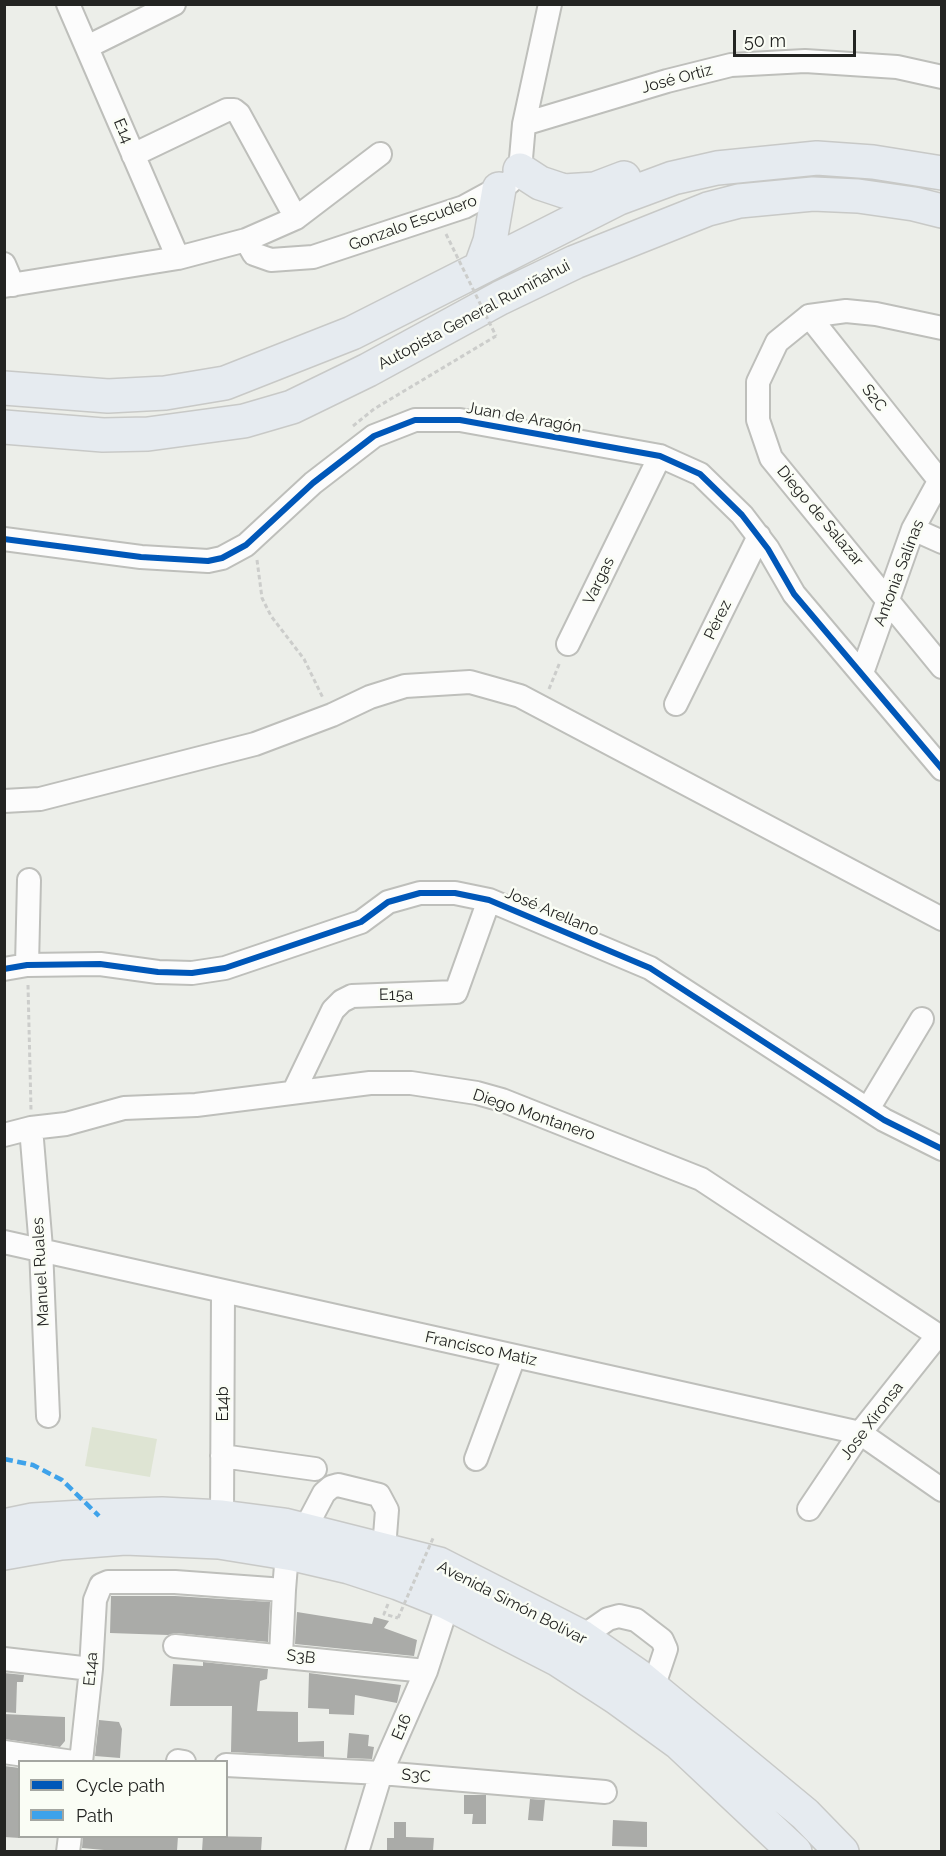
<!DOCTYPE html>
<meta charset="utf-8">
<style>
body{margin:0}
#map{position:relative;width:946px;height:1856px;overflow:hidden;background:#eceee9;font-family:Raleway,sans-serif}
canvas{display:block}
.frame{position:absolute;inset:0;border:6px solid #232422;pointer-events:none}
.legend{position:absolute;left:18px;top:1760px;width:210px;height:78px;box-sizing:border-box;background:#fafdf5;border:2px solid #a4a6a1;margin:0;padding:8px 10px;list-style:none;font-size:18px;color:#232422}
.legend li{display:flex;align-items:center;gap:12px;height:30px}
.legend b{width:30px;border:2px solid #a4a6a1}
.scale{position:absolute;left:733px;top:30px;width:123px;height:27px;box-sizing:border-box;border:3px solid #232422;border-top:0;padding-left:8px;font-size:18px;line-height:21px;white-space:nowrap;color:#232422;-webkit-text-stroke:4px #fafdf5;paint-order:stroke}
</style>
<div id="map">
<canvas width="946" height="1856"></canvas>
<div class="frame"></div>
<ul class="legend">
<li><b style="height:8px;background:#0057b8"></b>Cycle path</li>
<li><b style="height:8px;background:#3ea2ea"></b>Path</li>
</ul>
<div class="scale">50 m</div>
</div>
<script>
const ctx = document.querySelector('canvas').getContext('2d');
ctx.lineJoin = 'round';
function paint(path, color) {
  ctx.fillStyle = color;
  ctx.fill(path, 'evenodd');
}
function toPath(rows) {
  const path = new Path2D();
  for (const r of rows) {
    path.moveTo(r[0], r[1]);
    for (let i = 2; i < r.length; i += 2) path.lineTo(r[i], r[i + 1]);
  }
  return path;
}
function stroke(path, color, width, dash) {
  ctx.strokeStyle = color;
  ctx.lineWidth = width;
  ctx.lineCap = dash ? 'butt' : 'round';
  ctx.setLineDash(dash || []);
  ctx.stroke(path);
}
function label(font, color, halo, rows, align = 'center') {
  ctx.font = font + ' Raleway,sans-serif';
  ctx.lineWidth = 5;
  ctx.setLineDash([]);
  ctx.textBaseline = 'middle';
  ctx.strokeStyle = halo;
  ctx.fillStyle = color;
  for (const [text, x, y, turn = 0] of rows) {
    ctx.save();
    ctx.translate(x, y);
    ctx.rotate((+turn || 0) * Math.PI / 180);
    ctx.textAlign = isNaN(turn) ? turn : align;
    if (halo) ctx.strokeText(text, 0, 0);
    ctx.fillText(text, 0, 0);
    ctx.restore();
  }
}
paint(toPath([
 [92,1427,157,1439,150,1477,85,1466]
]), '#dee4d3');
paint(toPath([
 [111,1596,175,1596,270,1602,268,1642,176,1633,168,1635,110,1633],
 [297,1612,372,1624,374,1617,389,1621,384,1628,417,1640,414,1656,295,1644],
 [203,1662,268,1669,267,1679,260,1681,257,1711,298,1712,298,1742,324,1741,324,1757,231,1752,232,1706,170,1706,173,1664,203,1666],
 [4,1673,24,1675,23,1682,17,1682,16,1713,4,1712],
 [309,1673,401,1685,397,1703,355,1695,354,1715,329,1714,329,1709,308,1708],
 [4,1714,65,1717,65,1741,60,1747,4,1739],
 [99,1720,119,1722,122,1729,120,1758,95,1756],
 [349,1733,369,1735,368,1746,374,1747,372,1759,347,1758],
 [4,1766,20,1768,20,1838,4,1837],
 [464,1795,486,1795,486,1824,472,1824,473,1814,464,1814],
 [530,1799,545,1800,543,1821,528,1820],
 [613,1820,647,1822,647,1847,612,1846],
 [394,1822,406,1822,406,1837,434,1838,433,1851,387,1851,387,1838,394,1838],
 [83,1836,178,1836,177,1851,115,1851,82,1848],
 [203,1836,262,1837,261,1851,202,1851]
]), '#aaaba8');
const minor = toPath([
 [68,4,178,258],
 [87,47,174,4],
 [524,124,667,81,731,65,805,61,897,67,942,77],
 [133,155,227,110,234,110,239,114,296,218],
 [246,240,254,254,271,260,313,257,464,207,510,182,520,170,524,124,550,4],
 [4,264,13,285],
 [4,286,178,258,246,240,296,218,380,154],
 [809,316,939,480],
 [942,328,876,314,846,311,809,316,777,342,758,382,758,420,771,458,942,667],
 [913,529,942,542],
 [4,539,141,557,208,561,222,558,246,545,313,483,374,436,415,420,460,420,660,456,700,474,742,515,768,549,794,594,942,769],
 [568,644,660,456],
 [862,673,913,529,942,476],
 [676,704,759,536],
 [4,801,40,799,255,744,332,715,370,697,405,686,470,682,520,696,942,919],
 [27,965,29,880],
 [4,969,27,965,100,964,158,972,192,973,225,968,361,922,388,902,420,893,455,893,489,900,650,968,884,1120,942,1149],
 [294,1091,333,1010,342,1001,352,996,456,992,489,900],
 [868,1109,922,1019],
 [31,1128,41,1248,48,1416],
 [4,1135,31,1128,66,1124,124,1108,196,1105,370,1083,411,1083,477,1093,502,1100,701,1179,942,1338],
 [4,1242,860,1433,942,1490],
 [222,1456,315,1469],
 [476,1459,514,1357],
 [809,1509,860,1433,938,1335],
 [222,1517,223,1292],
 [305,1529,324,1493,331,1487,338,1485,379,1495,387,1510,384,1549],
 [582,1637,608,1619,619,1616,636,1620,662,1640,666,1649,653,1688],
 [175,1646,426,1671],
 [281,1655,284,1590],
 [4,1659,91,1669],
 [4,1752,73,1762],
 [178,1761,184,1762],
 [81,1762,91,1669,95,1600,101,1585,108,1582,175,1582,284,1590,287,1553],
 [226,1765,381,1773,605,1792],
 [68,1852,70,1836],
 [357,1852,381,1773,426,1671,448,1603]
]);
const highway = toPath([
 [520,170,540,183,564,191,595,189,624,178],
 [481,266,490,241,499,189],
 [4,388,108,396,165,393,225,383,352,333,619,198,673,178,717,168,817,158,873,162,942,173],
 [4,427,103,435,148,434,244,421,292,407,368,370,500,298,575,262,708,209,739,201,813,194,858,196,914,204,942,211],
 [4,1526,33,1520,99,1516,162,1514,222,1517,284,1525,439,1564,582,1637,637,1675,805,1814,842,1852],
 [4,1553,61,1543,125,1538,219,1542,293,1554,349,1567,398,1583,448,1603,557,1659,617,1698,679,1743,795,1852]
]);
stroke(minor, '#bebfbb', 26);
stroke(highway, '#c8c9c7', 36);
stroke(toPath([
 [353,426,374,409,496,336],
 [257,560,262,598,271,616,304,659,323,698],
 [549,689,560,662],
 [28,985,31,1110],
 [388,1604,384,1614,398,1618]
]), '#cccdcb', 3, [4.5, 3]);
stroke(minor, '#fcfcfc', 22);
stroke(highway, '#e6ebf0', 33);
stroke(toPath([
 [446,234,496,336],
 [398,1618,434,1536]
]), '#cccdcb', 3, [4.5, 3]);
stroke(toPath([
 [4,1459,33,1465,62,1480,99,1516]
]), '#3ea2ea', 4.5, [9, 4.5]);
stroke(toPath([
 [4,539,141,557,208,561,222,558,246,545,313,483,374,436,415,420,460,420,660,456,700,474,742,515,768,549,794,594,942,769],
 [4,969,27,965,100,964,158,972,192,973,225,968,361,922,388,902,420,893,455,893,489,900,650,968,884,1120,942,1149]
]), '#0057b8', 6);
label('16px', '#232422', '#fafdf5', [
 ["José Ortiz",677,79,-15],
 ["E14",123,131,67],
 ["Gonzalo Escudero",413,223,-20],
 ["Autopista General Rumiñahui",474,315,-28],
 ["S2C",874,398,52],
 ["Juan de Aragón",524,418,10],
 ["Diego de Salazar",820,516,50],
 ["Antonia Salinas",899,573,-69],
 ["Vargas",599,581,-64],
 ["Pérez",718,620,-64],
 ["José Arellano",552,912,23],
 ["E15a",396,995,-1],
 ["Diego Montanero",534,1115,19],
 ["Manuel Ruales",41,1272,-93],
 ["Francisco Matiz",481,1349,12],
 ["E14b",223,1404,-90],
 ["Jose Xironsa",872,1421,-53],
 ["Avenida Simón Bolívar",512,1603,27],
 ["S3B",301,1657,6],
 ["E14a",91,1669,-85],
 ["E16",402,1727,-67],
 ["S3C",416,1776,5]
]);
</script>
